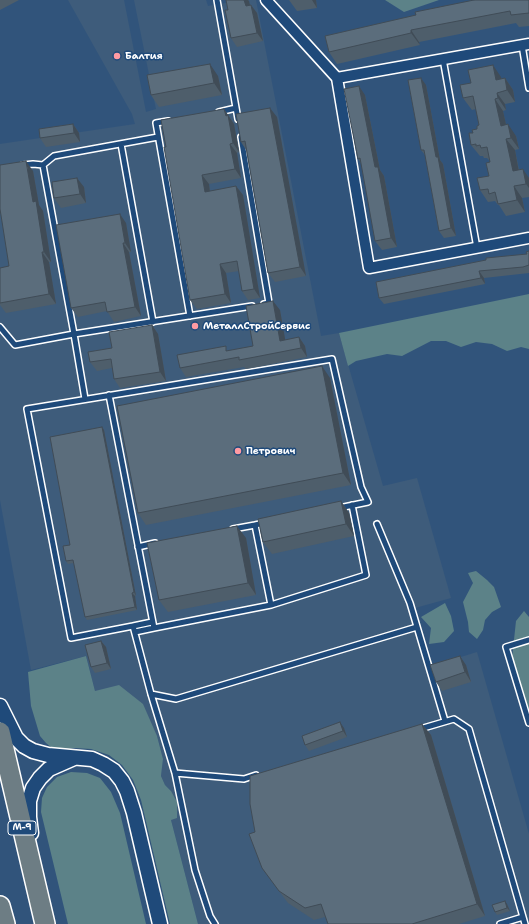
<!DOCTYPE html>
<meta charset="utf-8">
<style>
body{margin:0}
canvas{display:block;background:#31547b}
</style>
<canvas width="529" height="924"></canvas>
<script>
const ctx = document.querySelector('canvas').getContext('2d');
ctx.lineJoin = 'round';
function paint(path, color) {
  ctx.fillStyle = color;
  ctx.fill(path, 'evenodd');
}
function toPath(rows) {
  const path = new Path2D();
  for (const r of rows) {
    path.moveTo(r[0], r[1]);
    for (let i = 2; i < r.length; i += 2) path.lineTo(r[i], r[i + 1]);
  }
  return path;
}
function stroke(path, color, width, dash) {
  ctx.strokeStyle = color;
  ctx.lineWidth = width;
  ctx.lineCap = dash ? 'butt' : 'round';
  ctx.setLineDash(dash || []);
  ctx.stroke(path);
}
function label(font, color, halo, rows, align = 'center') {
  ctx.font = font + ' "Shantell Sans",sans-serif';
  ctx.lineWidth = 3;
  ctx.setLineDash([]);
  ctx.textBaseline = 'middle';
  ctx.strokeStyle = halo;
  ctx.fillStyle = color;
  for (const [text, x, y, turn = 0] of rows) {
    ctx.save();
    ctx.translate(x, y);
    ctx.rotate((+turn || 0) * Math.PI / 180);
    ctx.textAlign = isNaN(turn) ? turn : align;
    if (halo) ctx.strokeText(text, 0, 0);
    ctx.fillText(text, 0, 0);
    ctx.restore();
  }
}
paint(toPath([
 [68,0,124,0,146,112,156,109,134,0,206,0,208,6,243,0,256,0,321,336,339,333,383,486,417,478,451,598,415,608,432,666,477,652,529,834,529,922,525,924,198,924,171,820,171,791,165,785,161,776,163,759,157,736,95,691,86,656,31,670,0,500,0,144,135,124,132,114]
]), '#3e5c7b');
paint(toPath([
 [385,0,439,0,404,12],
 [529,294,529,349,521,347,507,351,492,344,476,342,461,347,446,341,431,341,402,356,387,354,356,361,348,366,339,333],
 [476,571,487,580,494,587,501,607,492,612,485,620,483,630,477,639,469,632,468,622,463,602,473,583,468,573],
 [445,603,451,616,454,631,444,642,429,644,431,628,421,617],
 [524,611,529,617,529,711,526,709,516,691,511,668,516,621],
 [86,656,95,691,119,685,143,704,157,736,163,759,161,776,165,785,171,791,177,802,177,818,171,820,198,924,170,924,141,800,133,780,122,765,109,755,91,749,75,748,61,750,52,748,46,743,40,736,31,706,28,672],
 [71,772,87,773,100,778,111,792,120,813,146,924,68,924,41,812,42,798,47,787,57,777]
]), '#5c8288');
const lane = toPath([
 [217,0,238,119],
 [522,45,529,88],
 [443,59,477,248],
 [219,112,236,108],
 [168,121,156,123,190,316],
 [241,137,269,303,264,304],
 [121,144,153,322],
 [23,165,33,164,43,165],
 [0,327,15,345,74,334,43,165,54,156,158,137],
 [109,395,154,628,271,605,255,525,233,529],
 [85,399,74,334,252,306],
 [377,524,410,603,445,721],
 [255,525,264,523],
 [138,547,155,543],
 [271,605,366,575,352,505],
 [133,626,152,622],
 [135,632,154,628],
 [529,640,506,647,529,723],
 [151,694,176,699,417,627],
 [420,729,454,719,469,729,523,917,500,924],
 [175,773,151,694,133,626,71,638,27,409,332,359,361,487,368,502,339,508],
 [523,917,525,924],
 [215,924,210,916,195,870,175,773,244,779,256,775]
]);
const street = toPath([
 [266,0,337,78,529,44],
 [337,78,369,268,529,238]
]);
const secondary = toPath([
 [0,706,16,738,24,746,33,751,48,755,92,759,103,764,114,771,122,781,127,791,134,813,160,924],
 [31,833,29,817,29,801,33,788,40,778,49,769,74,758]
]);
const highway = toPath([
 [0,732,45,924],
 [0,906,5,924]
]);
stroke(lane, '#fff', 8);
stroke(street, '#fff', 13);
stroke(secondary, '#fff', 17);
stroke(highway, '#fff', 22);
stroke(lane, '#1f4a7a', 5);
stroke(street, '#1f4a7a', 10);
stroke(secondary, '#1f4a7a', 14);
stroke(highway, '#6d7d84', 19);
paint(toPath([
 [0,0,19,0,0,10],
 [226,0,248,0,250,5,257,13,263,41,237,47,231,38,228,10],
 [289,0,316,0,317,8,297,11],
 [529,0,529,26,519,27,516,23,419,42,420,45,337,64,329,52,325,36],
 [218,76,222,95,159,107,151,95],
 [501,77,501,79,505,78,513,90,515,102,505,104,506,110,503,111,506,125,516,136,519,149,515,150,519,170,529,178,529,197,522,198,525,212,506,216,499,205,498,205,495,201,488,202,480,190,489,176,490,162,490,160,489,160,487,158,484,158,483,156,480,156,471,145,473,133,477,129,479,125,476,109,472,110,463,98],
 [426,85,440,160,443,164,456,236,444,238,439,231,425,155,421,150],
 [365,95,380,170,384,176,397,247,382,250,375,241,361,163,358,159],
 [224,109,234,124,239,152,237,153,241,178,209,184,210,191,236,186,243,195,260,298,248,300,242,291,239,271,226,273,231,303,197,309,190,300,166,147],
 [277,117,306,276,275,282,268,273,246,150,241,142],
 [73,124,79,133,80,142,46,147,40,138],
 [0,165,33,171,39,205,43,211,51,262,49,262,56,304,6,313,0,305,0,268,9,266,1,212,0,213],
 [84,187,86,203,61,208,54,198],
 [126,223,131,252,129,252,141,316,114,322,107,311,78,317,71,308],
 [529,251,529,273,484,278,485,284,384,304,379,298,527,254],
 [280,310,285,340,299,337,305,346,307,357,262,366,246,369,244,367,186,377,180,368,229,351,253,346],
 [152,325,158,334,166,381,120,388,114,379,112,368,97,371,90,362,112,348],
 [330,378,351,485,146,525,138,513],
 [102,427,104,430,136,596,135,596,137,610,87,620,85,617,74,563,68,564,66,561],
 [341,501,349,513,354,536,272,554,263,542],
 [246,538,256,595,168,612,159,600],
 [101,641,106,647,111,669,95,673,91,667],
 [466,665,471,682,442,691,436,682],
 [422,724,431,735,485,916,459,924,328,924,325,917,314,920,288,903,262,868,255,832],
 [344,728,347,737,309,751,305,745],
 [507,904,510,911,497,915,495,912]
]), '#4e5e6b');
paint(toPath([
 [244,0,248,0,249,1,252,14,246,6],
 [312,0,316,0,317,8],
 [251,5,257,13,263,41,257,33],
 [411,30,419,42,420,45,411,33],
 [210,64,218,76,222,95,214,83],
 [493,65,501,77,504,92,496,80],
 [421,78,426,85,440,160,443,164,456,236,451,228,436,157],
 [505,78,513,90,515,102,507,90],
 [359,86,365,95,380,170,384,176,397,247,391,238,375,167],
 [497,93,505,104,506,110,498,98],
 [495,99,503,111,509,138,501,126],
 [270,108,277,117,306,276,300,267],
 [224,109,234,124,239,152,233,143,226,116],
 [73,124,79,133,80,142,74,133],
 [508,124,516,136,519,149,511,138],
 [506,139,515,150,521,183,513,171],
 [230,144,237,153,241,178,235,169],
 [26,161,33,171,39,205,43,211,51,262,44,252,33,202],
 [523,169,529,178,529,188,526,184],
 [202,175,209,184,211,201,205,192],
 [77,178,84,187,86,203,80,194],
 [236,186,243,195,260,298,254,289],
 [514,186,522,198,525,212,517,200],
 [120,214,126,223,131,252,125,243],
 [123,243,129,252,141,316,135,307],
 [42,252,49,262,56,304,49,294],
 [220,264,226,273,231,303,225,294],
 [479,271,484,278,485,284,481,278],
 [273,301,280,310,287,350,280,341],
 [152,325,158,334,166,381,160,372],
 [299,337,305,346,307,357,301,348],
 [322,366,330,378,351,485,343,473],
 [102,427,104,430,136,596,134,592],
 [341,501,349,513,354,536,346,524],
 [237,526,246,538,256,595,248,583],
 [132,593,135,596,137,610,135,607],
 [101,641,106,647,111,669,107,663],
 [460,656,466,665,471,682,465,672],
 [340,722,344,728,347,737,343,731],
 [422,724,431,735,485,916,477,904],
 [505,901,507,904,510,911,507,908]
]), '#404c57');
const building = toPath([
 [226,0,244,0,246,6,251,5,257,33,231,38,225,10,228,10,226,0],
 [474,0,529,0,529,13,511,15,510,11,411,30,411,33,329,52,325,36,416,15,415,12,474,0],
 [210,64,214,83,151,95,147,75,210,64],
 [493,65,496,80,505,78,507,90,497,93,498,98,495,99,501,126,508,124,511,138,506,139,513,171,523,169,526,184,514,186,517,200,498,204,495,192,489,194,488,189,480,190,477,178,489,176,486,163,490,162,487,147,481,148,480,145,476,146,476,144,471,145,469,133,473,133,472,130,477,129,477,126,479,125,473,96,463,98,460,85,471,83,468,70,493,65],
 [421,78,436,157,438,157,451,228,439,231,424,150,421,150,408,80,421,78],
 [359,86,375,167,378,167,391,238,375,241,360,158,358,159,344,89,359,86],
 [270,108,300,267,268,273,245,141,241,142,236,114,270,108],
 [224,109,226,116,228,115,233,143,230,144,235,169,202,175,205,192,236,186,254,289,242,291,237,261,220,264,225,294,190,300,164,147,166,147,161,120,224,109],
 [73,124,74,133,40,138,39,129,73,124],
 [26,161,33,202,36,201,44,252,42,252,49,294,0,303,0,268,9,266,0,209,0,165,26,161],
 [77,178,80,194,54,198,52,182,77,178],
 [120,214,125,243,123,243,135,307,107,312,105,302,71,308,56,225,120,214],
 [529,251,529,265,523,267,479,271,481,278,379,298,376,282,486,260,486,258,527,254,526,252,529,251],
 [273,301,280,341,299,337,301,348,255,357,239,360,239,357,180,368,177,355,226,346,226,351,253,346,246,306,273,301],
 [152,325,160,372,114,379,111,359,90,362,88,352,112,348,109,332,152,325],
 [322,366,343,473,138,513,117,406,322,366],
 [102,427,134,592,132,593,135,607,85,617,73,560,66,561,63,546,70,545,50,437,102,427],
 [341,501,346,524,263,542,258,519,341,501],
 [237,526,248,583,159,600,147,543,237,526],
 [101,641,107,663,91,667,85,645,101,641],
 [460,656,465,672,436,682,430,665,460,656],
 [340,722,343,731,305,745,302,736,340,722],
 [422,724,477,904,412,924,328,924,321,904,305,908,279,891,262,868,249,834,255,832,250,804,250,776,422,724],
 [505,901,507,908,495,912,492,905,505,901]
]);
paint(building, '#5b6d7c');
stroke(building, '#404c57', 1);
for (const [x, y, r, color] of [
 [117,56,4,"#ff9aa2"],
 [195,326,4,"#ff9aa2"],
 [238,451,4,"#ff9aa2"]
]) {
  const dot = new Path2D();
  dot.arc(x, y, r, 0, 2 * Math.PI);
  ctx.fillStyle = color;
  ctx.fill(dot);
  stroke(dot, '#1f4a7a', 1.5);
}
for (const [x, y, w] of [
 [22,828,28]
]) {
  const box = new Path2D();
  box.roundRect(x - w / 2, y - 7, w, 14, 3);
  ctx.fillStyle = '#1f4a7a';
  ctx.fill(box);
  stroke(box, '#fff', 1);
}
label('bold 9px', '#fff', null, [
 ["М-9",22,828]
]);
label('bold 10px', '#fff', '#1f4a7a', [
 ["Балтия",125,56],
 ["МеталлСтройСервис",203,326],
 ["Петрович",246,451]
], 'left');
</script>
